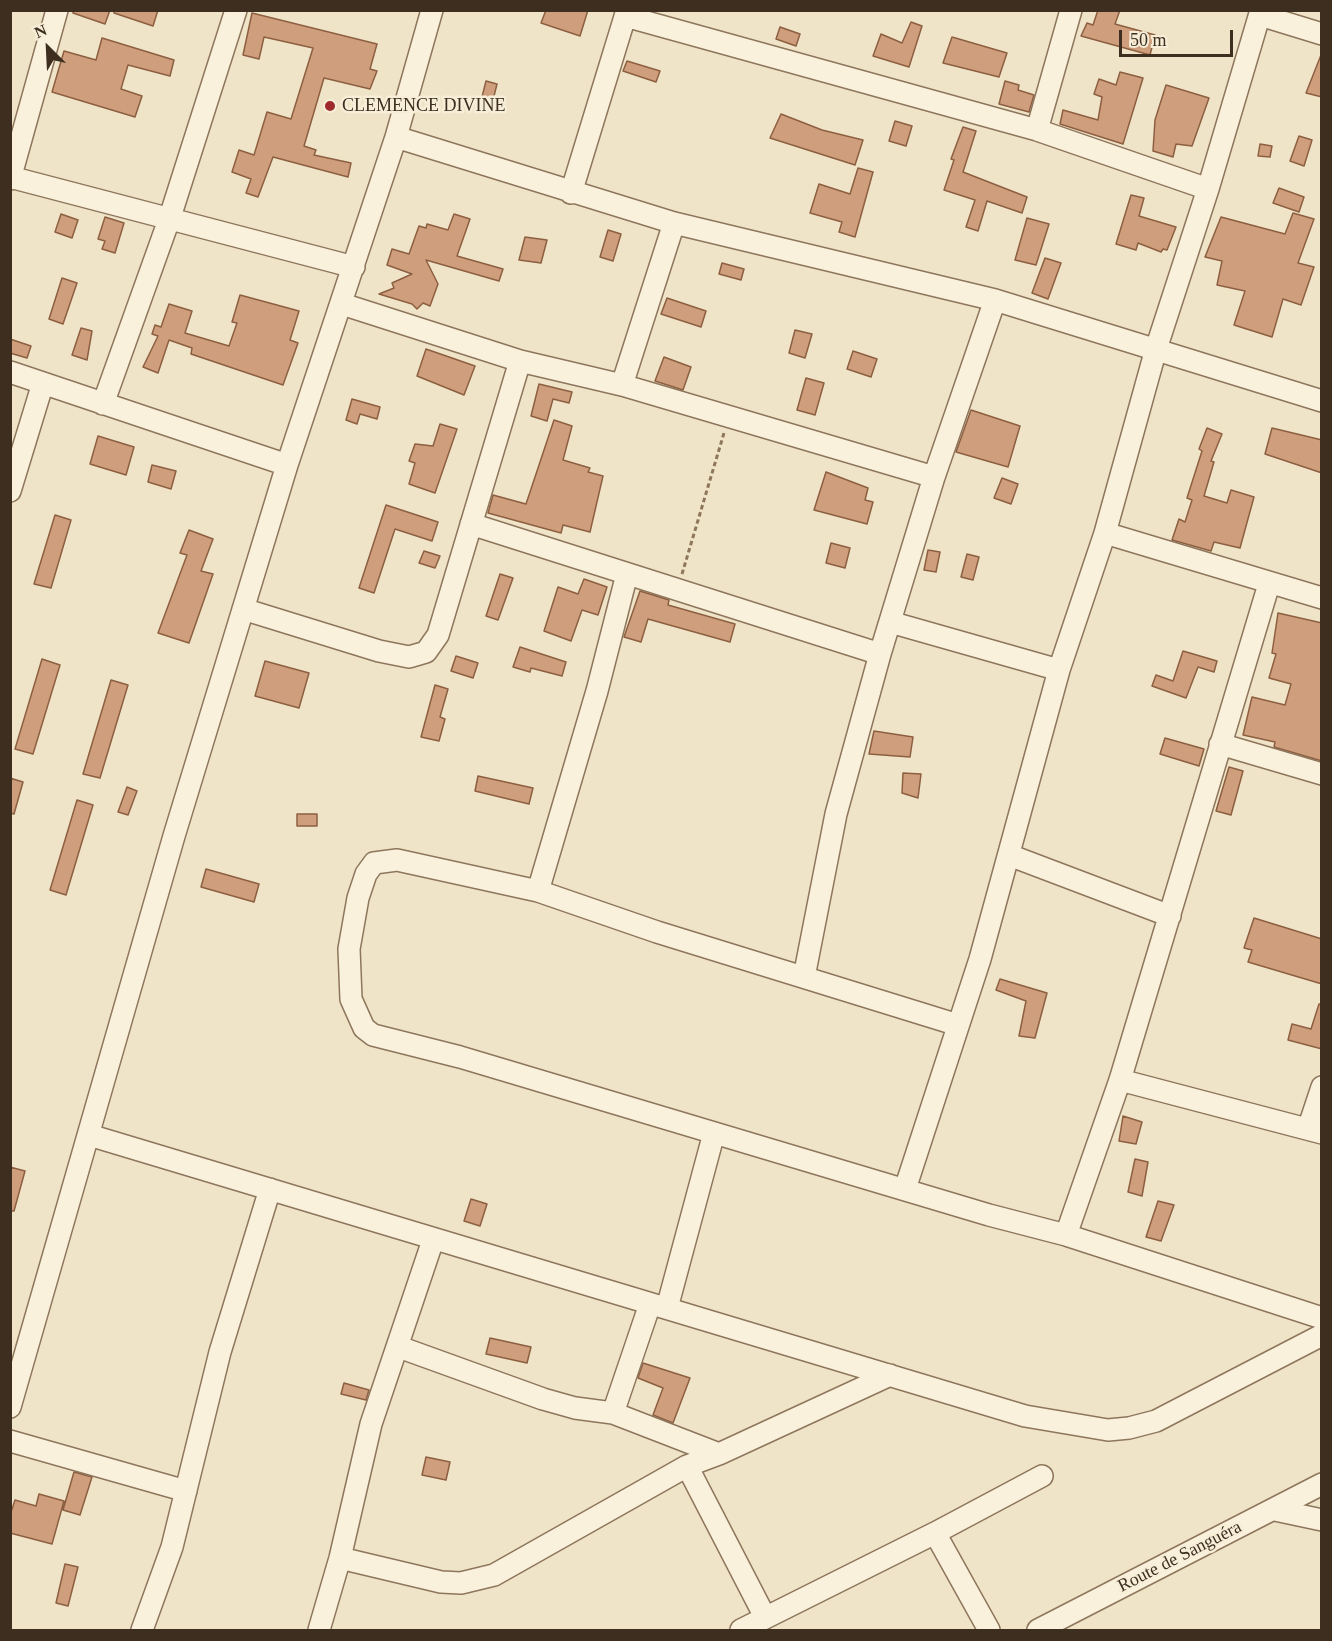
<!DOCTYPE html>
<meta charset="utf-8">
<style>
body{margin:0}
#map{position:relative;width:1332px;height:1641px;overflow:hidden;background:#f0e4c8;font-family:Georgia,serif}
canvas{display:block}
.frame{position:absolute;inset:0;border:12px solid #3d2e20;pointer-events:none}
.north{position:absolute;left:18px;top:18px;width:60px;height:60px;-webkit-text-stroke:4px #f7eed8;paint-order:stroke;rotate:336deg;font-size:16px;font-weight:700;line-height:24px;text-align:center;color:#3d2e20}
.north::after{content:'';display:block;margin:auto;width:21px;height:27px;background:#3d2e20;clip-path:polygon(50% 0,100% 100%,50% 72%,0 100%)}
.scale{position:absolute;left:1119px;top:30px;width:114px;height:27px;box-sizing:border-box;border:3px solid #3d2e20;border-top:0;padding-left:8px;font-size:18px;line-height:21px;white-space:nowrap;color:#3d2e20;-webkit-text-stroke:4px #f7eed8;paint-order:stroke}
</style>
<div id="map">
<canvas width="1332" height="1641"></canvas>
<div class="frame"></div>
<div class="north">N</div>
<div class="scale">50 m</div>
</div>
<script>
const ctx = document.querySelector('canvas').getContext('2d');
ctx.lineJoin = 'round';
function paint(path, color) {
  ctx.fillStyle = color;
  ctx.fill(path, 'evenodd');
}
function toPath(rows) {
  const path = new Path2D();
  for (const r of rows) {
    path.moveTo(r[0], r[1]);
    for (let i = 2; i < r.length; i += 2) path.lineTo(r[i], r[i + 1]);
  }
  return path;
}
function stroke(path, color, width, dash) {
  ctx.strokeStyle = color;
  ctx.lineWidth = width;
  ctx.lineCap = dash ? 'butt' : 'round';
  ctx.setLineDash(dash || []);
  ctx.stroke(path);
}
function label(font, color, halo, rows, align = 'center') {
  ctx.font = font + ' Georgia,serif';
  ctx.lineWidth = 5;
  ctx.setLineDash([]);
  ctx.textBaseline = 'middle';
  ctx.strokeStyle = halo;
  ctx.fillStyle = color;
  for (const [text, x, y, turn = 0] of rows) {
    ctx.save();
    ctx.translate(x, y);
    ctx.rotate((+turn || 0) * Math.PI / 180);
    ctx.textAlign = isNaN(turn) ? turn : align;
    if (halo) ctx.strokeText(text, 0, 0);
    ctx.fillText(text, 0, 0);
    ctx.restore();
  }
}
const building = toPath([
 [73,10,110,10,105,24,73,13,73,10],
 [114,10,158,10,153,26,114,13,114,10],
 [546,10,588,10,580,36,541,23,546,10],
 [1098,10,1120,10,1115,24,1155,35,1150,55,1081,36,1087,23,1093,25,1098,10],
 [252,13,377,44,370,69,377,71,370,89,324,78,304,146,316,150,314,155,351,163,348,177,273,157,258,197,246,193,251,179,232,172,239,150,254,155,267,112,291,119,313,48,264,37,259,59,243,55,252,13],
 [911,22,922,26,909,67,873,56,881,34,902,43,911,22],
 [780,27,800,34,796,46,776,39,780,27],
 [952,37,1007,53,999,77,943,63,952,37],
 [102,38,174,60,170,76,128,65,121,89,142,96,135,117,52,92,64,51,96,60,102,38],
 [1321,55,1322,55,1322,97,1306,93,1321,55],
 [627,61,660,71,656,82,623,71,627,61],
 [1120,72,1143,78,1123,144,1060,124,1063,110,1098,120,1102,97,1094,94,1099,79,1116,85,1120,72],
 [486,81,497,84,492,104,481,101,486,81],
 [1005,81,1019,85,1018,90,1034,95,1029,112,999,104,1005,81],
 [1166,85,1209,98,1192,146,1176,144,1173,157,1153,151,1155,120,1166,85],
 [781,114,822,130,863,140,855,165,770,138,781,114],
 [895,121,912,126,906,146,889,141,895,121],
 [963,127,976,131,963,172,1027,197,1022,213,987,201,978,231,966,227,975,200,944,190,954,160,951,159,963,127],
 [1299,136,1312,140,1304,166,1290,161,1299,136],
 [1260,144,1272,146,1270,157,1258,156,1260,144],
 [858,168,873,172,855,237,839,232,842,222,810,213,819,184,850,194,858,168],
 [1279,188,1304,197,1299,212,1273,203,1279,188],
 [1131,195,1144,198,1139,216,1176,227,1167,250,1163,249,1161,252,1138,243,1136,250,1116,244,1131,195],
 [1293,213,1314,219,1298,263,1314,267,1301,305,1283,299,1272,337,1234,325,1245,291,1217,285,1222,261,1205,257,1221,217,1285,234,1293,213],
 [61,214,78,220,72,238,55,232,61,214],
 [454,214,470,219,457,256,503,269,499,281,426,260,438,284,430,306,423,303,417,309,412,304,379,294,394,288,392,283,412,274,387,265,392,249,409,254,419,226,426,228,427,224,448,230,454,214],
 [105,217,124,223,115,253,102,249,105,241,98,239,105,217],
 [1027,218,1049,224,1036,265,1015,260,1027,218],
 [608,230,621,234,613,261,600,257,608,230],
 [525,237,547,240,541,263,519,260,525,237],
 [1045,258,1061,263,1048,299,1032,293,1045,258],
 [722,263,744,269,741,280,719,274,722,263],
 [62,278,77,283,63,324,49,319,62,278],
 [240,295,299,311,290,340,298,343,283,385,191,354,192,348,169,340,158,373,143,367,158,336,152,334,155,325,161,327,169,304,192,311,185,333,229,346,237,323,232,322,240,295],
 [667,298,706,311,701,327,661,314,667,298],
 [81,328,92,331,87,360,72,355,81,328],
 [795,330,812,334,805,358,789,353,795,330],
 [10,339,31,346,27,358,10,353,10,339],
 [426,349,475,366,464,395,417,376,426,349],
 [853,351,877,359,871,377,847,369,853,351],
 [664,357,691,367,683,390,655,381,664,357],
 [806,378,824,383,815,415,797,410,806,378],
 [539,384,572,392,569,403,553,399,547,421,531,416,539,384],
 [352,399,380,407,377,419,360,414,357,424,346,420,352,399],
 [971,410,1020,426,1008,467,956,452,971,410],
 [554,420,572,426,563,460,590,468,588,472,603,476,590,532,563,525,561,533,488,513,493,495,526,504,554,420],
 [440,424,457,429,435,493,409,484,415,463,409,461,415,444,433,446,440,424],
 [1207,428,1222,434,1211,461,1214,462,1204,496,1227,503,1231,490,1254,497,1240,548,1214,542,1211,551,1172,540,1179,519,1185,522,1192,500,1187,498,1202,451,1199,449,1207,428],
 [1272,428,1322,440,1322,473,1265,454,1272,428],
 [98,436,134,447,126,475,90,464,98,436],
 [152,465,176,471,171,489,148,482,152,465],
 [826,472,868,488,865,500,873,502,867,524,814,510,826,472],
 [1002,478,1018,484,1011,504,994,498,1002,478],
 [386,505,438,522,432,541,395,529,374,593,359,588,386,505],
 [55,515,71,520,51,588,34,584,55,515],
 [189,530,213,539,201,571,213,574,189,643,158,633,187,555,180,553,189,530],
 [831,543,850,548,845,568,826,563,831,543],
 [928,550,940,552,936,572,924,570,928,550],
 [424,551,440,556,435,568,419,563,424,551],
 [967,554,979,557,973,580,961,577,967,554],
 [500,574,513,578,498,620,486,616,500,574],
 [584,579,607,587,598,615,582,610,571,641,544,631,558,587,578,594,584,579],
 [640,591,669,600,668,605,735,624,730,642,648,619,641,642,624,637,640,591],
 [1278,613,1322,623,1322,761,1274,747,1275,742,1243,735,1252,697,1285,705,1291,684,1269,678,1276,654,1272,653,1278,613],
 [520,647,566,662,562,676,531,668,530,672,513,667,520,647],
 [1183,651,1217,661,1214,672,1198,667,1186,698,1152,686,1156,675,1173,681,1183,651],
 [456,656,478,663,473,678,451,671,456,656],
 [42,659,60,665,33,754,15,749,42,659],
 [265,661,309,673,299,708,255,696,265,661],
 [111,680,128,685,100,778,83,774,111,680],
 [435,685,448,689,440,717,445,719,439,741,421,737,435,685],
 [874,731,913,737,910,757,869,754,874,731],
 [1165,738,1204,749,1199,766,1160,754,1165,738],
 [1229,767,1243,771,1231,815,1216,811,1229,767],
 [903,773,921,774,918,798,902,793,903,773],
 [478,776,533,788,529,804,475,791,478,776],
 [10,778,23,782,14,814,10,813,10,778],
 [127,787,137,791,128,815,118,812,127,787],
 [77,800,93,805,66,895,50,890,77,800],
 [297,814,317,814,317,826,297,826,297,814],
 [206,869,259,884,254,902,201,887,206,869],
 [1254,918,1322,939,1322,984,1248,962,1252,950,1244,948,1254,918],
 [1000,979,1047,993,1035,1038,1019,1036,1026,1001,996,990,1000,979],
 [1319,1004,1322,1004,1322,1049,1288,1040,1292,1024,1311,1029,1319,1004],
 [1123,1116,1142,1122,1136,1144,1119,1141,1123,1116],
 [1135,1159,1148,1162,1142,1196,1128,1192,1135,1159],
 [10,1167,25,1171,14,1211,10,1211,10,1167],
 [471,1199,487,1204,480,1226,464,1221,471,1199],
 [1158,1201,1174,1205,1161,1241,1146,1237,1158,1201],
 [490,1338,531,1347,527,1363,486,1354,490,1338],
 [643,1363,690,1378,673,1423,653,1415,663,1388,638,1378,643,1363],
 [344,1383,369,1390,366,1400,341,1394,344,1383],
 [426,1457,450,1462,446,1480,422,1475,426,1457],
 [74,1472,92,1477,80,1515,63,1510,74,1472],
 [39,1494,64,1501,52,1544,10,1533,10,1515,15,1500,36,1506,39,1494],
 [65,1564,78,1567,68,1606,56,1603,65,1564]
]);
paint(building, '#cf9f7d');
stroke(building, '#8d5f41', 1.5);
const minor = toPath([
 [1261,10,1208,189,1156,349,1105,533,1322,598],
 [1260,15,1322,34],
 [625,16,1037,130,1208,189],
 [1037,130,1071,10],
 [396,137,674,223,995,300,1322,401],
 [10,177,354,267],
 [10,179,57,10],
 [571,193,627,10],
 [342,304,520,361,622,385,934,477],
 [10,372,287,465],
 [622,385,674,223],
 [103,404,170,217,236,10],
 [10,491,43,383],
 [471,524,880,654],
 [243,609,379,651,409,657,426,652,438,635,520,361],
 [890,622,1059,670],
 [1220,744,1322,774],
 [1009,855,1170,916],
 [538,891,597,691,627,574],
 [804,977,836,814,880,654,934,477,995,300],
 [958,1025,657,932,538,891,397,860,374,863,366,874,358,898,349,949,351,999,364,1028,373,1035,460,1057,989,1215,1066,1235,1322,1318],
 [1120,1080,1322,1133],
 [1308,1129,1322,1087],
 [89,1135,1025,1416,1108,1430,1129,1428,1156,1421,1322,1335],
 [905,1189,980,959,1059,670,1105,533],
 [1066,1235,1120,1080,1269,584],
 [667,1308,714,1133],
 [399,1347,543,1399,575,1408,613,1413,719,1454],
 [10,1407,174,836,287,465,396,137,432,10],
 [613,1413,650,1304],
 [10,1441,186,1491],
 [687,1466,765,1617],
 [1275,1510,1322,1520],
 [935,1533,989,1630],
 [340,1558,441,1582,461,1583,494,1575,687,1466,719,1454,890,1375],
 [142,1630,172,1547,220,1352,270,1189],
 [319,1630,340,1558,371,1424,433,1240],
 [741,1630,935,1533,1042,1476],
 [1038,1630,1322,1484]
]);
stroke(minor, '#8d765c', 24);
stroke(toPath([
 [682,574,724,433]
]), '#8d765c', 3, [4.5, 3]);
stroke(minor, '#faf1dc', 21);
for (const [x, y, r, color] of [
 [330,106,6,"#9e2a2b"]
]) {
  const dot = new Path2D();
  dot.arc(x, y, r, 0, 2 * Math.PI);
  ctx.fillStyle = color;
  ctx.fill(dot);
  stroke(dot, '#f7eed8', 2);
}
label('18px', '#3d2e20', '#f7eed8', [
 ["CLEMENCE DIVINE",342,106]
], 'left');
label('18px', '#3d2e20', '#f7eed8', [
 ["Route de Sanguéra",1180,1557,-27]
]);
</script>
